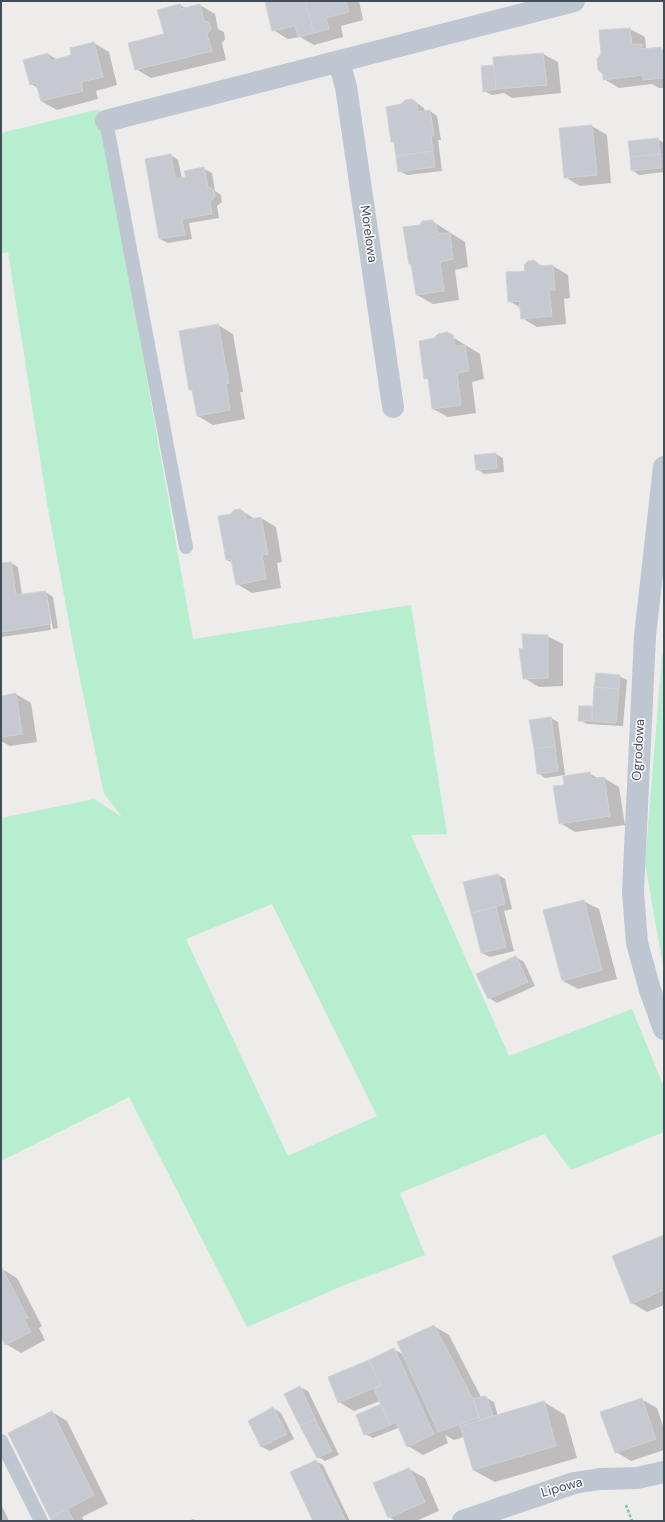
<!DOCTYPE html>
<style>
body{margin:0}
#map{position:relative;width:665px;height:1522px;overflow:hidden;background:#eeebeb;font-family:"DM Sans",sans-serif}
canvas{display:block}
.frame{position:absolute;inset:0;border:2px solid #434d58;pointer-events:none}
</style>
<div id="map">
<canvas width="665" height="1522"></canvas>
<div class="frame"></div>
</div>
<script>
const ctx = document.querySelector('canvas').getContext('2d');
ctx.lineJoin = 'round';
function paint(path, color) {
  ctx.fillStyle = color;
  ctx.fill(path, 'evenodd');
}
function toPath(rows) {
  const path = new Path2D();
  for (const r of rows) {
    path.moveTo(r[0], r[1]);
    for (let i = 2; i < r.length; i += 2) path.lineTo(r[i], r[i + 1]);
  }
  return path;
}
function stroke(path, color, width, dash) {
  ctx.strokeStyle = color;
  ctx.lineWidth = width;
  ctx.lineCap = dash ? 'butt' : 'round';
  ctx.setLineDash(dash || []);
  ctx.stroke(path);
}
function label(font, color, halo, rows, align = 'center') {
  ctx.font = font + ' "DM Sans",sans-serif';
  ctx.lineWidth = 3;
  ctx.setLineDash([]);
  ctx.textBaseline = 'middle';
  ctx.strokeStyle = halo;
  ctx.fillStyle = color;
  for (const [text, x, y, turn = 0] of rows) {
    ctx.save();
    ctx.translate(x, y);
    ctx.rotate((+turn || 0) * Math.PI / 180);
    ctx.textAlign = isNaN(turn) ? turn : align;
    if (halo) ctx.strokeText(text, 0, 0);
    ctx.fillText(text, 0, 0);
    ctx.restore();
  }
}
paint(toPath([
 [99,109,193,639,411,605,447,834,411,835,509,1056,632,1009,664,1087,664,1132,571,1170,544,1134,400,1193,425,1255,347,1284,247,1327,129,1097,1,1161,1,818,94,799,122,817,104,794,74,650,47,503,8,252,1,253,1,133],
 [272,904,377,1116,288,1156,186,939],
 [664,653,664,972,645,863,662,655]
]), '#b7eed0');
paint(toPath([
 [266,1,359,1,363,20,341,26,343,37,314,45,300,37,288,39,273,30],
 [180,5,186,8,200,5,215,14,218,29,224,32,225,39,222,43,226,60,151,78,136,69,165,35],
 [630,29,645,37,646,48,664,50,664,88,659,88,652,84,619,88,604,79],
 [94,43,109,52,117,85,96,91,98,99,57,110,41,101,38,88,31,84,48,54,58,60,73,56],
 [543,54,558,62,561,93,512,98,504,93,492,95,484,91,495,67,494,58],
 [412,100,424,108,425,112,430,111,437,116,441,140,438,140,442,171,407,175,399,171,395,144,391,141,402,105],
 [592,126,607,135,611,183,580,186,565,177],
 [658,139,664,143,664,172,639,175,632,170],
 [171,155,178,160,182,178,204,169,212,173,215,191,221,195,222,202,217,206,219,218,189,223,192,239,168,243,160,239],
 [432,221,465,242,468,267,455,270,459,300,433,304,417,295,413,265,410,263],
 [534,261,544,267,553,266,568,275,570,298,564,299,566,324,537,327,522,318,521,308,509,301,526,272],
 [218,325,233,334,243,392,240,392,245,419,213,425,198,416,193,391,190,389],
 [446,333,480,354,484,379,472,382,476,413,448,417,433,409,429,380,425,378],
 [496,454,503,458,504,472,484,474,477,469],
 [240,510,255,519,261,518,276,527,282,562,277,563,281,588,252,593,237,584,233,563,227,560],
 [11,563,18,567,22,595,46,592,53,597,58,628,53,629,47,596,45,596,51,630,1,637,1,564],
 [547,636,563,644,563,686,539,687,524,678],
 [619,676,627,680,623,726,587,724,579,720,580,707,593,707],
 [16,694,31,703,37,742,10,746,1,741,1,697],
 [551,718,558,722,565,775,545,778,538,773],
 [590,774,600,779,604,778,619,787,625,825,575,832,560,823,565,786],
 [498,875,505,879,512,909,504,911,514,951,490,957,482,953,465,883],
 [583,901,599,909,617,979,578,989,563,981],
 [516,957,524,962,535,986,497,1003,489,998],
 [664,1236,664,1305,647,1312,632,1303],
 [2,1269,17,1278,42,1326,39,1328,45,1340,21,1353,6,1344,1,1337],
 [434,1326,449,1335,482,1399,486,1398,494,1402,498,1416,544,1402,565,1415,577,1458,495,1482,473,1470,464,1437,454,1440,445,1435,448,1443,423,1455,408,1446,398,1428,373,1438,365,1434,382,1405,380,1401,354,1411,339,1402,394,1349,404,1355],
 [300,1387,308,1391,339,1455,325,1461,318,1457],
 [641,1399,657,1408,664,1429,664,1450,631,1461,616,1452],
 [273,1408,281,1413,294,1439,270,1451,262,1447,249,1422],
 [52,1412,67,1421,108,1504,82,1517,84,1521,53,1521],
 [316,1461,323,1465,350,1521,315,1521],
 [409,1469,425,1478,439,1511,416,1521,396,1521,389,1517],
 [1,1504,9,1521,1,1521],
 [193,1519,197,1521,188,1521]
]), '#0003');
const building = toPath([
 [265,1,305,1,314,33,298,37,295,26,272,31,265,1],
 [305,1,346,1,349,12,326,18,329,29,314,33,305,1],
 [180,4,181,9,200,4,204,21,209,22,211,30,207,34,212,51,135,70,128,43,164,34,157,10,180,4],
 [630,28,632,45,642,44,642,49,661,47,662,54,664,53,664,78,643,80,643,75,603,80,603,74,598,70,597,59,601,54,599,30,630,28],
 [94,42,103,77,81,82,83,91,41,101,36,83,30,85,23,60,48,53,50,61,71,55,70,48,94,42],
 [543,53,547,85,496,89,493,57,543,53],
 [494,65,496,89,483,92,481,66,494,65],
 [412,99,417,103,418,112,430,110,434,136,431,136,433,151,396,156,394,142,391,142,386,107,401,104,405,100,412,99],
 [592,125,597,175,564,178,559,128,592,125],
 [658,138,660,154,630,157,628,141,658,138],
 [433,151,435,167,398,172,396,156,433,151],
 [171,154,175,179,186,177,184,171,204,167,208,187,214,190,215,197,210,202,212,214,182,219,185,235,159,239,145,159,171,154],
 [660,154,661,168,631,171,630,157,660,154],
 [432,220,436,224,438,234,450,233,453,259,440,262,444,291,416,295,411,264,409,264,403,227,420,225,422,221,432,220],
 [534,260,539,264,539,266,553,265,555,290,549,290,552,316,521,319,519,301,508,302,506,272,525,271,524,265,528,261,534,260],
 [218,324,229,383,226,384,230,410,197,416,192,390,189,390,179,331,218,324],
 [447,332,453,335,455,346,465,345,469,371,457,373,461,405,432,409,428,378,424,379,419,341,434,338,438,334,447,332],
 [496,453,497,468,476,470,474,455,496,453],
 [240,509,245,513,246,520,261,517,268,554,262,555,266,579,236,585,231,559,226,560,218,516,231,514,234,510,240,509],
 [11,562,16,595,46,591,51,624,1,632,1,563,11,562],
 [522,634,548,635,548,678,523,679,519,648,523,649,522,634],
 [596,673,620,675,619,689,594,687,596,673],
 [594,687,619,689,616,723,592,721,594,687],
 [16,693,22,734,1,737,1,696,16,693],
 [579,706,592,706,592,721,578,721,579,706],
 [551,717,555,746,534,749,529,720,551,717],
 [555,746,558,771,537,774,534,749,555,746],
 [590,772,591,779,604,777,610,816,559,824,553,786,564,785,563,776,590,772],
 [498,874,505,904,471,913,463,882,498,874],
 [584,900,602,970,562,981,543,910,584,900],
 [496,907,506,947,481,953,471,913,496,907],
 [516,956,528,982,488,999,476,974,516,956],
 [664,1235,664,1290,631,1304,612,1256,664,1235],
 [2,1268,28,1318,24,1319,31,1332,5,1345,1,1336,2,1268],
 [434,1325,473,1399,479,1418,438,1432,397,1342,434,1325],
 [394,1348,434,1434,407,1447,396,1422,390,1425,374,1389,381,1385,369,1360,394,1348],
 [369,1360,381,1385,338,1403,328,1377,369,1360],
 [300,1386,315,1419,300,1426,284,1394,300,1386],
 [484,1396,487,1397,493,1416,480,1420,473,1399,484,1396],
 [642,1398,656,1439,615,1453,600,1412,642,1398],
 [544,1401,556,1446,473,1470,460,1426,544,1401],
 [381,1404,390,1425,364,1435,356,1415,381,1404],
 [273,1407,287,1434,261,1447,248,1421,273,1407],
 [52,1411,94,1495,50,1518,8,1433,52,1411],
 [315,1419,332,1451,317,1458,300,1426,315,1419],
 [316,1460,346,1521,313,1521,290,1472,316,1460],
 [409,1468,425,1502,388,1518,373,1483,409,1468],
 [67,1509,74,1521,52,1521,50,1518,67,1509]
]);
paint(building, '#c7c9d1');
stroke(building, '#cfd1d7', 1);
stroke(toPath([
 [626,1505,632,1521]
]), '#6fcca4', 2.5, [3, 2]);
stroke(toPath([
 [106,121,186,547],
 [1,1441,41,1521]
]), '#bec6d1', 14);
stroke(toPath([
 [339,62,346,87,393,407],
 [106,121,574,1],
 [664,467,645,636,633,892,637,943,650,990,664,1029],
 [463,1521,574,1483,600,1479,637,1478,664,1472]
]), '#bec6d1', 22);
label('13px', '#434d58', '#fff', [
 ["Morelowa",368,234,82],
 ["Ogrodowa",639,750,-87],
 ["Lipowa",562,1488,-16]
]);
</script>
